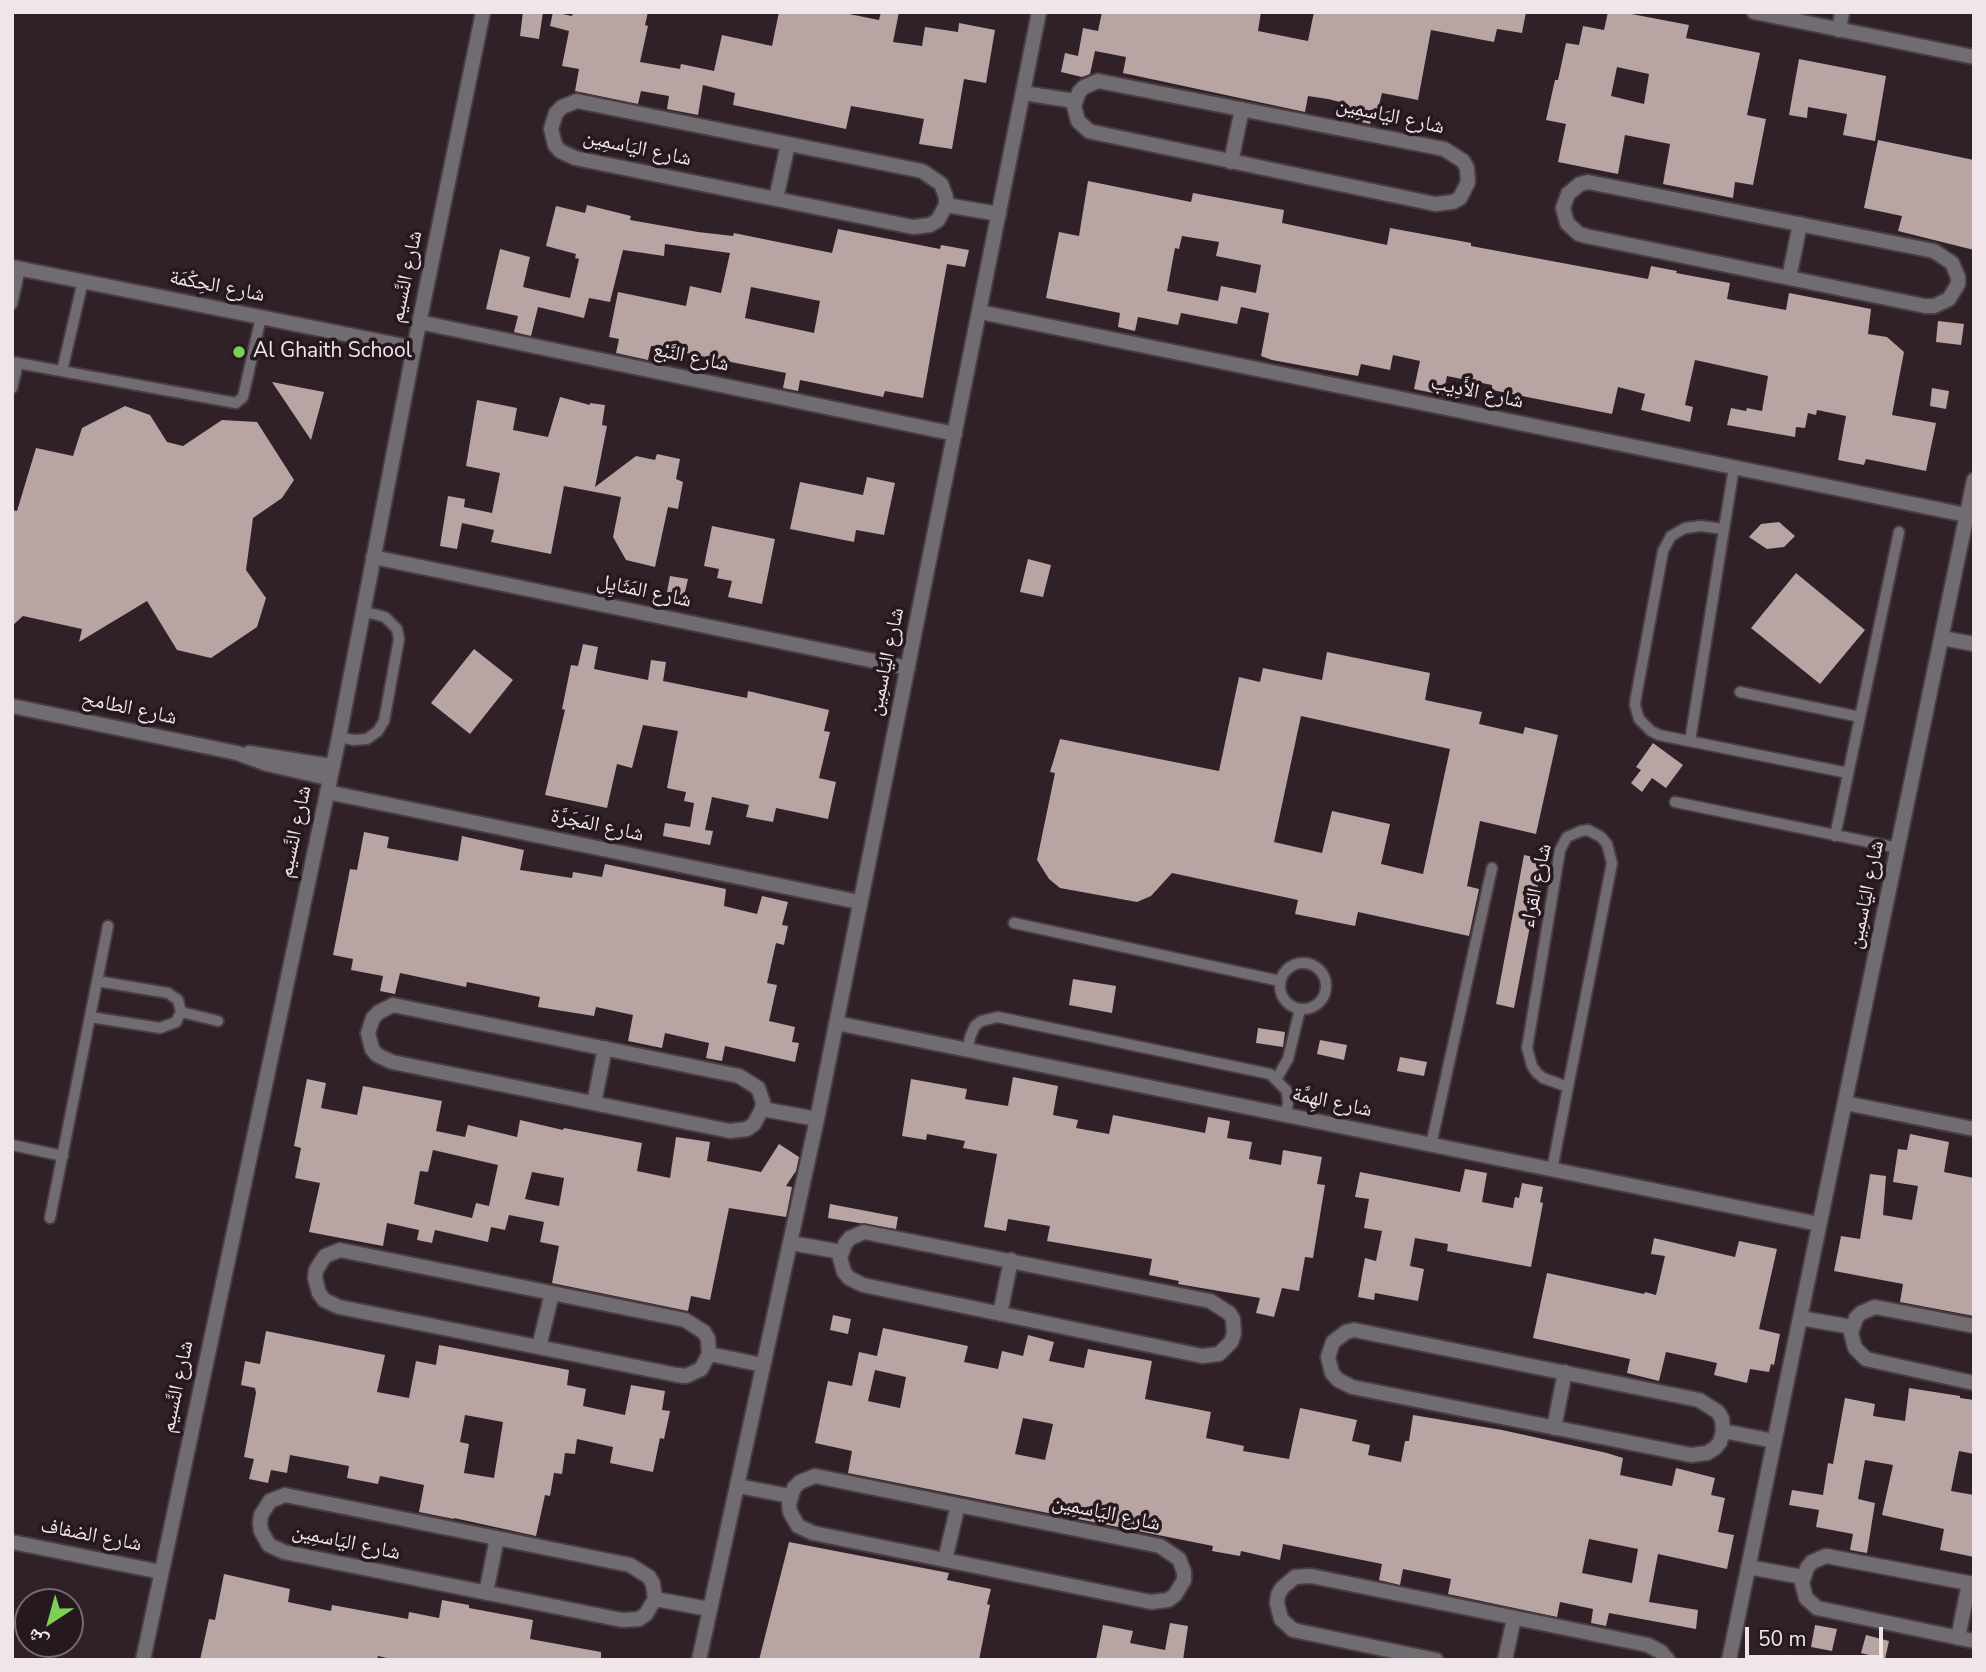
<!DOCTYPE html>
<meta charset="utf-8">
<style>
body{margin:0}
#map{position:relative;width:1986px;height:1672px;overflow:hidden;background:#2f2127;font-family:"Nunito Sans","Noto Naskh Arabic",sans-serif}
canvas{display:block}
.frame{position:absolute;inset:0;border:14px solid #f0e6ea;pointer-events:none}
.north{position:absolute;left:14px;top:1588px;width:70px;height:70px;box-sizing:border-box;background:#25181e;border:2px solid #766a70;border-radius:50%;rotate:216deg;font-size:19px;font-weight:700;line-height:28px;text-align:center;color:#f0e6ea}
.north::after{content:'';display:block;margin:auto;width:24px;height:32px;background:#7cd155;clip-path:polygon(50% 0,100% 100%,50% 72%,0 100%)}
.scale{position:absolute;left:1745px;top:1627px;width:138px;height:32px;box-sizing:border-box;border:4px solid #f0e6ea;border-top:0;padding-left:9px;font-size:21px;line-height:24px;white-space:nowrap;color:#f0e6ea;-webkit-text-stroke:5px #25181e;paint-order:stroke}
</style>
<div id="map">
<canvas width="1986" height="1672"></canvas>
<div class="frame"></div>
<div class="north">ش</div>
<div class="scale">50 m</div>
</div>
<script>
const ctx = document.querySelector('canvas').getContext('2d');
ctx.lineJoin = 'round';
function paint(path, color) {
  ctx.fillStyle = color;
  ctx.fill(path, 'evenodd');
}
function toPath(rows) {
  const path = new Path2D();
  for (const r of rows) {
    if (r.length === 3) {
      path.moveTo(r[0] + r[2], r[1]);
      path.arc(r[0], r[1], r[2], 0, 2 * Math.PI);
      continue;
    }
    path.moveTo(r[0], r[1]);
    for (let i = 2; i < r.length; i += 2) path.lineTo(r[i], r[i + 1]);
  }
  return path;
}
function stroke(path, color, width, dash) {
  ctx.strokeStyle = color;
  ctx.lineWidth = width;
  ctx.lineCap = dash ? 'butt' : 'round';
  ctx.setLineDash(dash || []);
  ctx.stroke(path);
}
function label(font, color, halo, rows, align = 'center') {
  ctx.font = font + ' "Nunito Sans","Noto Naskh Arabic",sans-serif';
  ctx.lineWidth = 7;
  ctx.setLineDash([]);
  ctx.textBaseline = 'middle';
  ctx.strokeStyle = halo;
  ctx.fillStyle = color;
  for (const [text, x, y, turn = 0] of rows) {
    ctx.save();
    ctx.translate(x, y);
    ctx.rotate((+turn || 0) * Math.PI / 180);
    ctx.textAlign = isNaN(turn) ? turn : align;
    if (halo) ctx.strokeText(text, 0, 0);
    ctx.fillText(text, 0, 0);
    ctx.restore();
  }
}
paint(toPath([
 [523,12,543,12,539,39,520,36],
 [553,12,572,16,573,12,648,12,645,25,648,26,640,62,680,69,681,64,714,71,722,35,772,46,779,12,839,12,879,20,881,12,899,12,893,42,922,46,925,27,958,32,959,23,995,30,986,83,964,79,952,149,919,144,924,119,851,106,846,129,733,105,735,93,703,85,698,115,667,109,669,96,641,91,638,104,575,91,579,69,562,66,569,31,550,26],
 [1102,12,1261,12,1258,31,1308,41,1314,12,1526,12,1522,33,1497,29,1494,42,1431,30,1418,100,1382,93,1378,109,1374,108,1370,124,1344,118,1348,104,1328,99,1308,96,1305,112,1123,73,1126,57,1095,51,1090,74,1082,77,1061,72,1065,53,1078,56,1083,28,1098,31],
 [1608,12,1621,12,1689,25,1686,38,1760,53,1747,115,1766,119,1753,185,1735,182,1733,198,1663,184,1670,144,1625,135,1618,174,1558,162,1566,124,1546,120,1555,80,1558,80,1566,43,1579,45,1583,26,1604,30],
 [1617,67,1649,74,1644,104,1611,96],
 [1799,59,1886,76,1875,141,1843,135,1847,114,1808,107,1807,118,1789,115],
 [1878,140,1974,160,1974,250,1898,231,1902,216,1864,208],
 [1088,181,1191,202,1193,193,1284,210,1282,223,1387,245,1390,228,1471,243,1471,246,1648,279,1651,266,1677,271,1676,273,1730,283,1727,299,1786,310,1789,293,1871,309,1868,334,1887,337,1904,352,1892,415,1936,423,1926,471,1866,459,1864,465,1838,460,1846,416,1817,410,1816,415,1808,413,1805,428,1796,427,1795,437,1727,425,1731,408,1746,411,1747,408,1762,411,1768,376,1695,360,1685,405,1693,407,1690,422,1641,410,1645,394,1618,387,1612,414,1492,390,1492,385,1447,376,1443,395,1414,389,1420,361,1393,355,1390,370,1361,364,1358,376,1272,360,1261,356,1269,313,1241,307,1237,324,1181,313,1178,325,1138,317,1135,331,1118,327,1120,313,1046,298,1059,232,1079,236],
 [1182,236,1219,242,1216,256,1261,265,1256,293,1221,286,1218,301,1167,291,1175,248,1179,249],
 [587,205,631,216,630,220,698,232,733,236,734,233,832,253,838,229,940,249,941,245,969,250,965,267,947,264,923,398,885,391,883,397,800,380,798,391,783,388,786,373,651,346,648,360,616,353,619,339,609,337,618,292,686,306,690,286,721,293,730,253,665,244,664,256,623,250,610,302,589,298,584,318,538,307,531,336,514,332,518,316,486,309,500,249,530,257,523,287,570,298,579,259,575,258,576,254,546,246,556,206,585,213],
 [751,287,820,301,814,333,745,318],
 [1938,321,1964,324,1961,345,1936,342],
 [272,382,324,392,311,440],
 [1932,388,1949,391,1946,409,1930,406],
 [560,397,590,405,590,403,605,405,602,425,607,426,595,487,636,456,655,460,657,454,680,459,676,479,683,482,678,509,668,507,655,567,626,560,613,537,621,497,564,486,551,554,491,542,494,530,462,523,457,549,440,546,448,496,465,499,464,507,492,513,500,473,466,466,477,400,517,408,513,430,548,437],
 [125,406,150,415,167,442,183,446,222,420,257,422,294,480,282,498,253,518,246,570,266,598,257,627,211,658,177,650,147,601,79,642,82,629,23,616,12,626,12,510,17,511,36,448,73,456,82,428],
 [867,477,895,483,884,535,856,530,854,542,790,529,800,482,863,495],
 [1779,522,1795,536,1784,547,1767,549,1749,537,1761,524],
 [712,526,775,539,762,604,728,597,732,581,717,578,719,569,704,566],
 [1028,559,1051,565,1043,597,1020,592],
 [1796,573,1865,630,1820,684,1751,628],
 [670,576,688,579,684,596,667,592],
 [583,644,598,647,594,669,648,680,651,660,666,662,663,681,747,698,748,691,829,710,824,731,830,732,819,778,836,782,828,819,776,808,773,822,746,817,749,805,712,797,705,830,713,831,710,845,663,836,665,823,690,827,694,803,684,801,686,792,667,788,678,731,643,725,632,768,617,764,607,808,545,795,565,710,562,709,571,665,578,666],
 [474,649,513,680,470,734,431,703],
 [1327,652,1430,673,1425,700,1482,712,1479,724,1523,734,1525,727,1558,735,1536,834,1480,821,1467,886,1479,889,1469,936,1358,912,1355,926,1295,914,1298,900,1172,873,1151,896,1137,902,1060,888,1049,879,1037,860,1055,773,1050,772,1060,739,1219,771,1239,677,1260,682,1263,668,1322,680],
 [1301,716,1450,749,1423,874,1381,864,1390,824,1332,811,1322,853,1274,842],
 [1653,743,1683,765,1666,788,1652,778,1642,792,1631,783,1641,770,1636,767],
 [364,832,389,837,387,848,458,861,462,836,524,850,520,870,572,878,573,872,602,877,605,864,726,889,724,906,757,914,762,896,788,902,782,925,788,926,784,945,776,943,767,983,777,985,769,1021,795,1027,792,1042,799,1043,795,1062,725,1046,722,1061,706,1058,709,1043,665,1033,662,1048,628,1041,633,1015,596,1007,594,1016,538,1007,540,997,467,982,466,987,400,973,395,994,380,991,383,976,351,970,353,959,333,955,350,869,357,870],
 [1524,855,1543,859,1514,1008,1496,1004],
 [1073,979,1116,986,1112,1013,1069,1005],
 [1258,1028,1285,1032,1283,1047,1256,1043],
 [1320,1040,1347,1045,1344,1060,1317,1054],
 [1400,1057,1427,1062,1424,1076,1397,1071],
 [1013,1077,1058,1086,1053,1115,1078,1120,1076,1128,1109,1134,1113,1115,1205,1133,1208,1117,1230,1121,1227,1138,1252,1142,1249,1159,1281,1165,1283,1150,1322,1157,1317,1184,1325,1185,1313,1258,1305,1257,1299,1291,1282,1288,1274,1317,1256,1313,1260,1298,1178,1284,1179,1281,1149,1275,1152,1259,1047,1241,1050,1226,1008,1219,1006,1231,984,1227,997,1154,963,1148,965,1141,927,1134,926,1140,902,1136,911,1079,967,1089,965,1099,1008,1106],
 [307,1079,326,1083,321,1108,357,1115,363,1086,442,1101,436,1131,465,1137,468,1125,517,1137,520,1120,563,1130,564,1128,642,1143,637,1171,670,1178,676,1137,710,1142,707,1161,761,1172,779,1144,799,1157,796,1171,786,1186,792,1187,786,1217,729,1208,710,1300,691,1296,688,1311,552,1283,559,1246,540,1242,544,1222,509,1215,505,1230,491,1227,488,1242,435,1230,432,1243,417,1240,419,1230,387,1223,383,1246,309,1232,320,1183,295,1178,301,1148,294,1146],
 [433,1150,498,1165,489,1206,476,1203,472,1218,414,1204,420,1171,428,1172],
 [532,1172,564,1178,559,1206,525,1199],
 [1910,1134,1949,1142,1944,1172,1974,1178,1974,1316,1900,1302,1903,1284,1834,1271,1841,1236,1860,1239,1870,1174,1886,1176,1883,1215,1912,1220,1918,1186,1893,1182,1898,1149,1907,1150],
 [1465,1169,1487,1173,1482,1202,1513,1208,1515,1197,1519,1198,1522,1183,1543,1187,1540,1202,1543,1203,1531,1267,1447,1251,1448,1244,1415,1238,1410,1266,1424,1269,1418,1301,1375,1293,1374,1300,1358,1297,1365,1258,1376,1261,1382,1231,1364,1228,1369,1199,1355,1197,1360,1172,1460,1192],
 [830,1204,898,1217,896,1229,828,1218],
 [1654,1238,1735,1257,1739,1241,1777,1249,1759,1329,1780,1334,1774,1365,1771,1364,1769,1372,1750,1369,1747,1383,1714,1375,1717,1363,1666,1352,1659,1381,1627,1373,1630,1359,1533,1338,1547,1273,1644,1294,1645,1292,1656,1295,1665,1256,1651,1254],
 [833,1315,851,1319,848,1334,830,1330],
 [883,1328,968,1346,964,1362,998,1369,1002,1351,1023,1356,1028,1335,1054,1342,1049,1361,1084,1368,1088,1349,1152,1361,1145,1399,1211,1412,1206,1438,1244,1446,1243,1451,1289,1459,1300,1408,1357,1420,1352,1441,1370,1445,1368,1455,1401,1462,1405,1441,1409,1441,1413,1415,1502,1430,1607,1453,1623,1458,1620,1475,1672,1486,1676,1468,1715,1478,1711,1495,1725,1498,1718,1532,1734,1535,1727,1569,1658,1554,1649,1602,1698,1610,1696,1629,1609,1613,1606,1626,1591,1623,1593,1609,1560,1602,1557,1617,1448,1594,1451,1579,1403,1569,1400,1585,1379,1580,1382,1564,1283,1544,1280,1560,1241,1551,1240,1556,1212,1551,1213,1546,848,1473,852,1451,815,1443,828,1381,852,1386,859,1352,877,1356],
 [875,1370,906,1377,900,1408,868,1401],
 [1023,1418,1053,1424,1045,1460,1015,1454],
 [1589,1539,1638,1549,1632,1583,1582,1573],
 [266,1331,385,1355,377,1392,409,1398,416,1361,436,1365,439,1345,569,1370,567,1385,586,1389,583,1406,625,1415,631,1385,665,1391,662,1410,670,1411,664,1439,660,1438,653,1472,610,1463,613,1447,577,1439,575,1454,565,1453,562,1474,554,1473,550,1496,545,1495,536,1536,454,1518,454,1519,419,1512,424,1485,380,1476,378,1484,347,1478,349,1466,290,1455,287,1473,271,1470,268,1483,249,1479,254,1459,244,1457,256,1393,255,1388,241,1385,245,1361,260,1364],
 [465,1415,503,1422,494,1478,464,1473,469,1444,460,1442],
 [1909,1388,1960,1396,1960,1398,1974,1400,1974,1454,1959,1451,1951,1491,1974,1495,1974,1557,1940,1550,1944,1529,1882,1515,1893,1465,1865,1460,1858,1499,1875,1503,1867,1553,1850,1550,1853,1534,1816,1527,1819,1510,1789,1505,1792,1490,1823,1495,1828,1463,1833,1464,1845,1398,1875,1404,1873,1416,1905,1421],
 [789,1542,949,1573,947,1580,991,1589,987,1604,990,1605,979,1660,759,1660],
 [224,1574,290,1589,288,1602,331,1611,332,1605,408,1619,409,1612,439,1618,442,1600,469,1605,469,1608,533,1620,530,1639,601,1652,601,1660,395,1660,378,1656,377,1660,200,1660,209,1619,215,1620],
 [1170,1623,1188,1626,1183,1660,1096,1660,1103,1625,1133,1631,1130,1643,1165,1650],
 [1815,1625,1837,1629,1832,1651,1811,1647],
 [1866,1635,1889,1641,1885,1659,1861,1653]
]), '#b8a4a3');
const lane = toPath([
 [12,304,20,269],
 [12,362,236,403,243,397,261,317],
 [62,371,83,281],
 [12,388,18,363],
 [1724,529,1701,526,1685,528,1671,536,1663,551,1636,697,1635,705,1639,719,1651,731,1659,735,1848,773],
 [1740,692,1860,717],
 [339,737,354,740,367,739,378,731,384,721,399,639,397,629,385,617,362,611],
 [1690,741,1734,467],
 [1675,802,1898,848],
 [1835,836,1899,532],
 [1014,923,1280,981],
 [1303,986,23],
 [181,1012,218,1021],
 [90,1017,160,1028,176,1022,181,1012,178,1000,168,993,97,981],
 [968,1050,970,1037,975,1026,981,1021,998,1017,1270,1074,1287,1091,1288,1102,1286,1115],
 [1277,1078,1288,1059,1300,1009],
 [12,1145,63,1156],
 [1431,1145,1492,868],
 [1552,1170,1568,1087,1612,863,1607,844,1601,837,1588,830,1581,831,1567,837,1560,850,1527,1048,1532,1066,1537,1073,1543,1078,1568,1087],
 [50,1218,108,926]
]);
const street = toPath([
 [1754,12,1974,57],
 [1839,30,1842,12],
 [1098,81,1444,149,1463,161,1467,168,1468,182,1460,198,1453,202,1435,204,1097,133,1089,131,1078,121,1074,106,1079,92,1084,87,1098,81],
 [1023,93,1075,101],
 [577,101,922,171,941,184,946,197,946,205,938,220,930,225,913,227,575,158,560,151,555,145,551,129,556,113,562,107,577,101],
 [1231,162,1242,109],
 [1588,182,1934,251,1952,263,1958,277,1958,284,1949,299,1934,306,1925,306,1586,236,1579,234,1567,223,1563,208,1568,194,1580,184,1588,182],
 [776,199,788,144],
 [946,205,999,214],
 [12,267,414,348],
 [1789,278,1800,224],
 [980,312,1966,515],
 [419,322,955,434],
 [373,557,908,668],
 [1942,638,1974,644],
 [12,706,237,753,267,764,328,778],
 [249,753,331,766],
 [327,792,859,902],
 [393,1005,739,1076,758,1088,763,1102,762,1109,754,1124,747,1129,730,1131,392,1062,377,1055,372,1049,368,1033,373,1018,379,1012,393,1005],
 [836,1023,1819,1224],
 [594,1103,605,1048],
 [1845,1103,1974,1129],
 [762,1109,817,1119],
 [864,1232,1210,1301,1229,1313,1233,1319,1234,1334,1231,1342,1219,1354,1202,1356,863,1285,849,1278,844,1272,840,1258,845,1244,850,1238,864,1232],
 [791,1243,842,1252],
 [340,1250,685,1320,704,1332,708,1339,709,1354,701,1369,686,1376,677,1375,339,1307,324,1300,319,1293,315,1278,316,1270,325,1256,340,1250],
 [1000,1314,1011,1260],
 [1800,1318,1852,1327],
 [1974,1326,1875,1307,1861,1313,1856,1318,1851,1333,1855,1348,1866,1359,1974,1383],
 [1354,1330,1699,1400,1718,1412,1722,1419,1723,1431,1720,1442,1715,1448,1707,1453,1691,1455,1352,1387,1338,1380,1332,1373,1328,1357,1333,1342,1346,1332,1354,1330],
 [539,1347,552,1293],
 [709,1354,763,1365],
 [1554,1428,1565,1372],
 [1723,1431,1774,1441],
 [815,1476,1160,1546,1179,1559,1184,1572,1184,1580,1175,1595,1168,1600,1151,1602,813,1533,798,1526,790,1512,789,1504,794,1488,800,1482,815,1476],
 [738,1486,790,1496],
 [285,1495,630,1565,649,1577,653,1584,655,1599,646,1614,639,1619,622,1620,284,1552,269,1545,261,1531,260,1523,261,1515,270,1501,285,1495],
 [12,1542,161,1572],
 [945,1560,958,1505],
 [1748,1567,1803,1577],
 [1974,1584,1826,1556,1812,1562,1807,1568,1802,1583,1806,1598,1817,1608,1974,1641],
 [486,1593,497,1538],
 [655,1599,709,1609],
 [1958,1638,1969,1583],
 [143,1660,339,737,414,348,483,12],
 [699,1660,817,1119,1039,12],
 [1436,1660,1293,1630,1281,1619,1277,1603,1278,1595,1282,1588,1295,1577,1311,1576,1648,1645,1661,1652,1668,1660],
 [1505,1660,1514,1618],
 [1729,1660,1974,480]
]);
stroke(lane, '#4a3d42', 14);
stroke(street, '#4a3d42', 18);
stroke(lane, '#716c72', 10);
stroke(street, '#716c72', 14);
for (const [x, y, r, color] of [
 [239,352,7,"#7cd155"]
]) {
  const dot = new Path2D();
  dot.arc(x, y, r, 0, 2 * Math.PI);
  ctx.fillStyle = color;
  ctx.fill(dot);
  stroke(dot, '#25181e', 2.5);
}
label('21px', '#f0e6ea', '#25181e', [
 ["شارع اليَاسمِين",1390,117,12],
 ["شارع اليَاسمِين",637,149,12],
 ["شارع النَّسيم",407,277,-78],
 ["شارع الحِكْمَة",217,287,11],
 ["شارع النَّبْع",691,358,12],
 ["شارع الأَدِيب",1477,393,12],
 ["شارع المَثَايِل",644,592,12],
 ["شارع اليَاسمِين",887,662,-78],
 ["شارع الطامح",129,709,12],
 ["شارع المَجَرَّة",597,826,12],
 ["شارع النَّسيم",296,832,-78],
 ["شارع القراء",1537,886,-78],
 ["شارع اليَاسمِين",1867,895,-78],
 ["شارع الهِمَّة",1332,1103,12],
 ["شارع النَّسيم",178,1387,-78],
 ["شارع اليَاسمِين",1106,1514,12],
 ["شارع الضفاف",91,1536,11],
 ["شارع اليَاسمِين",346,1543,12]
]);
label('21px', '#f0e6ea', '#25181e', [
 ["Al Ghaith School",253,352]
], 'left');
</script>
